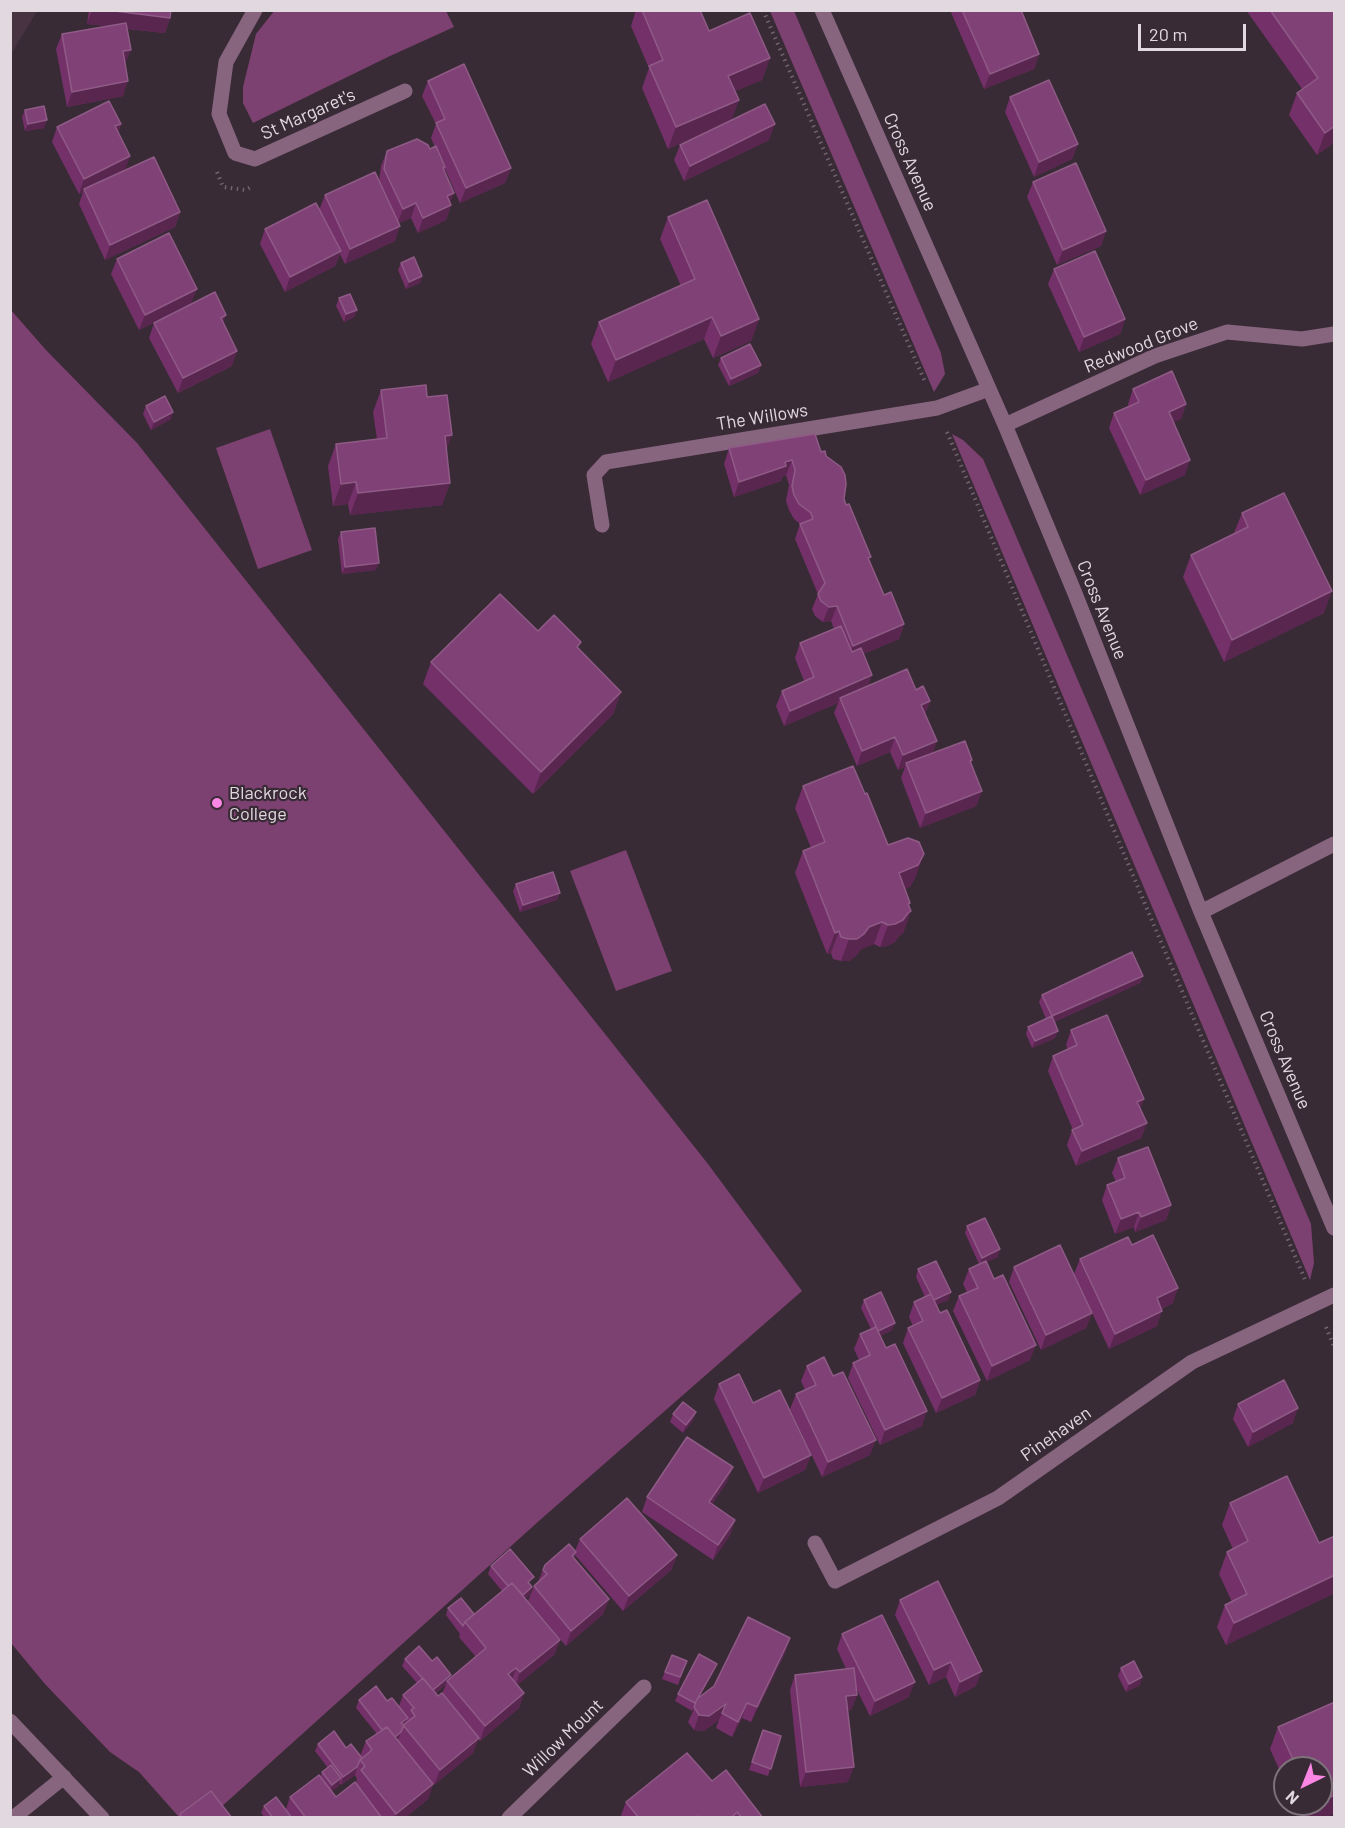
<!DOCTYPE html>
<style>
body{margin:0}
#map{position:relative;width:1345px;height:1828px;overflow:hidden;background:#392b36;font-family:Barlow,sans-serif}
canvas{display:block}
.frame{position:absolute;inset:0;border:12px solid #e2d9e0;pointer-events:none}
.north{position:absolute;left:1273px;top:1756px;width:60px;height:60px;box-sizing:border-box;background:#392b36;border:2px solid #7d717a;border-radius:50%;rotate:223deg;font-size:16px;font-weight:700;line-height:24px;text-align:center;color:#e2d9e0}
.north::after{content:'';display:block;margin:auto;width:21px;height:27px;background:#fb86e4;clip-path:polygon(50% 0,100% 100%,50% 72%,0 100%)}
.scale{position:absolute;left:1138px;top:24px;width:108px;height:27px;box-sizing:border-box;border:3px solid #e2d9e0;border-top:0;padding-left:8px;font-size:18px;line-height:21px;white-space:nowrap;color:#e2d9e0;-webkit-text-stroke:4px #392b36;paint-order:stroke}
</style>
<div id="map">
<canvas width="1345" height="1828"></canvas>
<div class="frame"></div>
<div class="north">N</div>
<div class="scale">20 m</div>
</div>
<script>
const ctx = document.querySelector('canvas').getContext('2d');
ctx.lineJoin = 'round';
function paint(path, color) {
  ctx.fillStyle = color;
  ctx.fill(path, 'evenodd');
}
function toPath(rows) {
  const path = new Path2D();
  for (const r of rows) {
    path.moveTo(r[0], r[1]);
    for (let i = 2; i < r.length; i += 2) path.lineTo(r[i], r[i + 1]);
  }
  return path;
}
function stroke(path, color, width, dash) {
  ctx.strokeStyle = color;
  ctx.lineWidth = width;
  ctx.lineCap = dash ? 'butt' : 'round';
  ctx.setLineDash(dash || []);
  ctx.stroke(path);
}
function label(font, color, halo, rows, align = 'center') {
  ctx.font = font + ' Barlow,sans-serif';
  ctx.lineWidth = 4.5;
  ctx.setLineDash([]);
  ctx.textBaseline = 'middle';
  ctx.strokeStyle = halo;
  ctx.fillStyle = color;
  for (const [text, x, y, turn = 0] of rows) {
    ctx.save();
    ctx.translate(x, y);
    ctx.rotate((+turn || 0) * Math.PI / 180);
    ctx.textAlign = isNaN(turn) ? turn : align;
    if (halo) ctx.strokeText(text, 0, 0);
    ctx.fillText(text, 0, 0);
    ctx.restore();
  }
}
paint(toPath([
 [11,10,37,11,11,54,10,11]
]), '#473342');
paint(toPath([
 [275,10,446,11,454,27,390,56,253,123,243,103,243,87,256,34],
 [770,11,794,11,941,353,945,374,934,392],
 [10,309,46,350,137,443,708,1164,802,1291,540,1520,210,1817,179,1817,139,1772,110,1752,45,1684,11,1643],
 [270,429,312,550,258,569,216,448],
 [952,434,963,440,983,459,1311,1224,1314,1263,1310,1280],
 [626,850,672,971,616,991,570,871]
]), '#7d4171');
stroke(toPath([
 [763,10,926,384],
 [217,172,223,187,245,190,253,186],
 [947,432,1150,916,1306,1282],
 [1326,1327,1334,1347]
]), '#70646d', 4, [1.5, 4.5]);
stroke(toPath([
 [255,10,226,62,219,114,235,153,255,159,405,91],
 [822,10,1005,425,1074,591,1201,912,1334,1228],
 [1005,425,1155,356,1227,332,1302,339,1334,334],
 [602,525,594,475,606,462,937,408,989,389],
 [1201,912,1334,844],
 [815,1543,835,1581,998,1498,1192,1362,1334,1295],
 [10,1721,102,1818],
 [13,1818,64,1777],
 [509,1818,644,1687]
]), '#87657f', 15);
paint(toPath([
 [89,10,171,10,170,18,165,33,127,29,123,96,67,107,56,49,62,34,106,26,87,24],
 [636,10,700,10,709,31,770,58,762,80,735,91,739,100,731,120,769,140,684,181,674,160,680,145,703,133,668,149,642,88,649,68,631,26],
 [950,10,1021,10,1039,54,1034,69,984,89],
 [1246,10,1335,10,1335,142,1317,155,1289,115,1297,93,1302,89],
 [428,81,511,168,505,183,460,203,445,169,444,171,451,205,446,220,418,233,411,218,399,223,395,241,345,264,340,254,335,266,285,292,260,244,265,229,319,210,325,195,379,181,381,166,387,151,430,149,435,147,431,138,436,124,422,96],
 [1010,97,1078,144,1072,159,1034,177,1005,112],
 [25,110,44,128,25,131,22,117],
 [121,124,118,132,125,170,180,212,175,227,105,260,79,204,83,192,79,194,52,142,57,127],
 [1033,182,1106,231,1101,246,1057,265,1027,197],
 [668,217,759,319,751,341,713,358,704,339,608,382,591,344,599,322,681,286,660,239],
 [117,259,191,304,139,330,111,274],
 [401,263,422,276,420,283,406,289,398,270],
 [1054,269,1125,319,1120,334,1079,352,1048,284],
 [339,298,357,310,354,317,344,322,336,306],
 [154,323,224,324,232,366,178,393,149,338],
 [721,358,761,365,758,373,729,386,718,365],
 [1133,389,1186,404,1181,419,1173,422,1185,475,1140,495,1109,428,1114,413,1129,406,1128,404],
 [381,390,427,397,446,450,450,483,442,505,350,515,348,504,333,506,328,466,336,444,377,439,373,412],
 [146,406,171,419,151,430,143,414],
 [729,448,821,452,844,499,884,595,904,624,899,639,863,654,868,686,916,690,930,701,925,714,937,741,932,753,972,760,971,764,982,791,976,806,920,828,901,778,905,767,898,770,890,752,857,766,834,713,838,703,784,726,776,706,782,691,804,681,795,658,800,643,834,629,831,621,823,622,815,616,812,609,818,594,795,539,800,524,794,519,789,510,786,501,789,485,786,475,782,477,781,481,734,497,724,464],
 [1242,513,1324,613,1224,662,1183,577,1191,555,1234,533],
 [341,532,376,570,342,574,338,539],
 [538,631,579,649,621,692,613,714,533,794,423,684,431,662],
 [803,786,865,794,888,845,916,876,910,887,905,889,910,903,909,907,911,911,903,933,900,935,895,942,887,946,880,947,874,944,861,949,856,956,849,961,841,961,833,959,831,953,827,954,795,873,803,851,811,848,795,808],
 [516,884,557,900,520,912,513,891],
 [1143,976,1140,983,1054,1022,1055,1038,1032,1048,1026,1034,1028,1027,1046,1019,1039,1002,1042,995],
 [1071,1030,1140,1109,1147,1123,1141,1138,1076,1166,1067,1145,1072,1130,1073,1130,1048,1071,1053,1056,1068,1050,1066,1045],
 [1118,1158,1171,1205,1166,1220,1135,1232,1134,1227,1115,1234,1102,1200,1107,1185,1116,1182,1112,1173],
 [967,1226,998,1257,986,1262,1030,1360,987,1381,953,1311,959,1296,967,1292,963,1284,969,1269,979,1264,965,1233],
 [1132,1245,1173,1303,1161,1309,1157,1326,1109,1349,1074,1274,1080,1259],
 [1014,1267,1092,1313,1086,1328,1041,1350,1009,1282],
 [918,1269,951,1292,948,1300,936,1305,940,1313,980,1380,975,1395,936,1413,903,1343,908,1328,913,1326,909,1317,914,1302,925,1297,916,1277],
 [864,1300,892,1330,880,1336,922,1426,880,1445,848,1378,853,1363,859,1360,854,1349,860,1334,871,1329,861,1308],
 [807,1366,833,1376,870,1455,822,1477,790,1409,796,1394,805,1390,801,1381],
 [719,1384,753,1403,811,1455,805,1470,758,1493,714,1399],
 [1238,1404,1293,1423,1248,1447,1233,1419],
 [696,1412,693,1420,683,1433,670,1422,673,1414],
 [727,1482,712,1504,735,1520,730,1535,713,1560,642,1512,647,1497],
 [1230,1503,1319,1543,1335,1536,1335,1593,1226,1645,1217,1627,1225,1605,1232,1602,1219,1574,1227,1552,1233,1549,1222,1525],
 [580,1539,677,1555,671,1570,623,1611,575,1555,574,1558,609,1599,603,1614,566,1646,528,1601,534,1586,538,1582,545,1565,575,1551],
 [491,1566,531,1585,530,1595,525,1598,560,1640,554,1655,517,1685,524,1693,519,1708,480,1741,478,1739,473,1753,434,1785,397,1740,433,1784,428,1799,405,1818,265,1818,261,1813,264,1806,286,1809,290,1797,320,1777,322,1772,328,1768,315,1751,318,1744,346,1748,360,1756,366,1741,377,1734,356,1708,359,1700,387,1701,399,1706,403,1695,417,1683,402,1666,405,1659,432,1661,451,1675,449,1679,476,1657,459,1637,460,1634,446,1615,448,1608,474,1614,502,1591,488,1574],
 [446,1684,442,1694,438,1696,436,1693],
 [355,1775,357,1779,356,1783,336,1797,331,1791,339,1786,339,1783,341,1785],
 [900,1600,976,1686,955,1697,946,1677,929,1685,895,1615],
 [842,1634,909,1697,870,1716,856,1688,857,1695,851,1710,847,1710,848,1782,800,1787,790,1690,795,1675,846,1669,837,1649],
 [790,1638,785,1653,751,1722,742,1718,732,1737,716,1728,719,1720,704,1731,694,1730,688,1722,694,1709,692,1711,675,1701,678,1694,714,1671,700,1696],
 [672,1655,687,1661,678,1685,662,1679],
 [1121,1668,1140,1685,1126,1692,1118,1676],
 [1335,1702,1335,1813,1325,1818,1301,1818,1295,1804,1321,1804,1321,1768,1285,1768,1285,1782,1270,1749,1278,1727],
 [763,1730,781,1736,768,1776,749,1770],
 [712,1781,763,1818,620,1818,626,1802]
]), '#743069');
paint(toPath([
 [92,10,107,10,170,18,165,33,87,24],
 [131,50,125,64,123,51],
 [1039,54,1034,69,984,89,990,74],
 [770,58,762,80,720,98,728,76],
 [128,81,123,96,67,107,72,92],
 [739,100,731,122,668,149,676,127],
 [47,120,44,128,25,131,28,124],
 [121,124,115,139,115,126],
 [775,124,769,140,684,181,690,166],
 [1335,126,1335,142,1317,155,1325,133],
 [1078,144,1072,159,1034,177,1039,162],
 [130,156,125,171,84,189,83,192,79,194,84,179],
 [511,168,505,183,460,203,466,188],
 [454,193,449,206,451,205,446,220,418,233,423,218,447,196],
 [416,203,411,218,397,224,403,209],
 [180,212,175,227,105,260,110,245],
 [400,226,395,241,345,264,350,249],
 [1106,231,1101,246,1057,265,1063,250],
 [341,251,335,266,285,292,290,277],
 [422,276,420,283,406,289,409,282],
 [197,289,191,304,139,330,145,315],
 [357,310,354,317,344,322,346,314],
 [226,315,221,330,221,318],
 [712,317,704,339,608,382,616,360],
 [759,319,751,341,713,358,721,336],
 [1125,319,1120,334,1079,352,1084,337],
 [237,351,232,366,178,393,183,378],
 [761,365,758,373,729,386,731,379],
 [1186,404,1181,419,1163,427,1169,412],
 [173,412,171,419,151,430,154,422],
 [452,435,444,457,445,436],
 [792,460,786,475,782,477,781,481,734,497,739,482],
 [1190,460,1185,475,1140,495,1146,480],
 [356,482,348,504,333,506,341,484],
 [450,483,442,505,350,515,358,493],
 [379,563,376,570,342,574,345,567],
 [1332,591,1324,613,1224,662,1232,640],
 [837,606,831,621,823,622,829,607],
 [904,624,899,639,847,661,853,646],
 [872,675,867,690,840,698,838,703,784,726,790,711],
 [621,692,613,714,533,794,541,772],
 [930,701,924,716,921,705],
 [895,737,890,752,857,766,862,751],
 [937,741,932,756,906,763,905,767,898,770,903,755],
 [982,791,976,806,920,828,926,813],
 [924,854,916,876,910,887,891,895,899,873],
 [560,893,557,900,520,912,523,905],
 [910,903,906,915,908,913,911,911,903,933,900,935,895,942,887,946,880,947,888,925,908,904],
 [882,922,874,944,861,949,856,956,849,961,841,961,849,939,869,927],
 [839,931,831,953,827,954,835,933],
 [1143,976,1140,983,1049,1024,1052,1016],
 [1058,1031,1055,1038,1032,1048,1035,1041],
 [1144,1099,1139,1114,1137,1102],
 [1147,1123,1141,1138,1076,1166,1082,1151],
 [1171,1205,1166,1220,1135,1232,1141,1217],
 [1139,1212,1134,1227,1115,1234,1121,1219],
 [1000,1249,998,1257,980,1265,982,1258],
 [1178,1288,1173,1303,1151,1313,1157,1298],
 [951,1292,948,1300,930,1308,933,1300],
 [1162,1311,1157,1326,1109,1349,1115,1334],
 [1092,1313,1086,1328,1041,1350,1046,1335],
 [895,1323,892,1330,875,1338,878,1331],
 [1036,1345,1030,1360,987,1381,992,1366],
 [980,1380,975,1395,936,1413,942,1398],
 [1298,1408,1293,1423,1248,1447,1253,1432],
 [927,1411,922,1426,880,1445,885,1430],
 [696,1412,693,1420,683,1433,686,1425],
 [876,1440,870,1455,822,1477,828,1462],
 [811,1455,805,1470,758,1493,764,1478],
 [733,1467,727,1482,704,1517,709,1502],
 [735,1520,730,1535,713,1560,718,1545],
 [677,1555,671,1570,623,1611,629,1596],
 [1335,1575,1335,1593,1226,1645,1234,1623],
 [532,1587,530,1595,516,1606,519,1599],
 [609,1599,603,1614,566,1646,571,1631],
 [790,1638,785,1653,751,1722,757,1707],
 [560,1640,554,1655,515,1687,520,1672],
 [951,1662,946,1677,929,1685,934,1670],
 [717,1664,714,1671,692,1711,695,1703],
 [516,1668,511,1683,508,1674],
 [982,1671,976,1686,955,1697,960,1682],
 [451,1675,448,1682,447,1681,446,1684,429,1698,432,1691],
 [1142,1677,1140,1685,1126,1692,1129,1684],
 [915,1682,909,1697,870,1716,875,1701],
 [524,1693,519,1708,480,1741,485,1726],
 [857,1695,851,1710,840,1711,846,1696],
 [747,1703,742,1718,732,1737,738,1722],
 [726,1704,719,1720,704,1731,694,1730,699,1715],
 [408,1718,405,1725,404,1726,401,1723],
 [401,1732,398,1740,389,1746,392,1738],
 [479,1738,473,1753,434,1785,440,1770],
 [357,1767,355,1775,341,1785,343,1777],
 [854,1767,848,1782,800,1787,806,1772],
 [341,1778,339,1786,329,1793,332,1785],
 [433,1784,428,1799,405,1818,394,1818,396,1814],
 [1335,1795,1335,1813,1325,1818,1308,1818,1313,1805,1321,1804,1321,1801]
]), '#58264f');
const building = toPath([
 [107,10,171,10,170,18,107,10],
 [642,10,700,10,709,31,750,13,770,58,728,76,739,100,676,127,649,66,663,60,642,10],
 [962,10,1021,10,1039,54,990,74,962,10],
 [1270,10,1335,10,1335,126,1325,133,1297,93,1318,78,1270,10],
 [126,23,131,50,123,51,128,81,72,92,62,34,126,23],
 [464,64,511,168,466,188,436,123,445,119,428,81,464,64],
 [1049,80,1078,144,1039,162,1010,97,1049,80],
 [109,101,121,124,115,126,130,156,84,179,57,127,109,101],
 [765,104,775,124,690,166,680,145,765,104],
 [44,106,47,120,28,124,25,110,44,106],
 [417,139,428,145,430,149,436,146,445,167,443,168,454,193,447,196,451,205,423,218,416,203,403,209,384,169,387,151,417,139],
 [154,157,180,212,110,245,84,189,154,157],
 [1076,163,1106,231,1063,250,1033,182,1076,163],
 [375,172,400,226,350,249,325,195,375,172],
 [707,200,759,319,721,336,712,317,616,360,599,322,695,279,668,217,707,200],
 [316,203,341,251,290,277,265,229,316,203],
 [169,233,197,289,145,315,117,259,169,233],
 [1095,251,1125,319,1084,337,1054,269,1095,251],
 [414,257,422,276,409,282,401,263,414,257],
 [215,292,226,315,221,318,237,351,183,378,154,323,215,292],
 [350,294,357,310,346,314,339,298,350,294],
 [750,344,761,365,731,379,721,358,750,344],
 [1172,371,1186,404,1169,412,1190,460,1146,480,1114,413,1139,402,1133,389,1172,371],
 [426,385,427,397,447,395,452,435,445,436,450,483,358,493,356,482,341,484,336,444,387,438,381,390,426,385],
 [165,396,173,412,154,422,146,406,165,396],
 [815,434,821,452,825,451,826,456,841,467,845,475,846,484,844,499,846,505,849,504,871,557,868,558,884,595,891,592,904,624,853,646,837,606,829,607,821,601,818,594,825,583,800,524,813,519,811,513,799,504,794,495,792,486,795,470,792,460,785,462,786,466,739,482,729,448,815,434],
 [1284,493,1332,591,1232,640,1191,555,1248,527,1242,513,1284,493],
 [375,528,379,563,345,567,341,532,375,528],
 [500,594,538,631,554,615,581,642,577,647,621,692,541,772,431,662,500,594],
 [841,626,852,652,861,648,872,675,790,711,782,691,814,677,800,643,841,626],
 [907,669,916,690,923,686,930,701,921,705,937,741,903,755,895,737,862,751,840,698,907,669],
 [965,741,972,760,970,761,982,791,926,813,906,763,965,741],
 [853,766,865,794,867,793,888,845,908,838,919,842,924,854,918,865,899,873,910,903,908,904,911,911,908,913,903,920,895,924,888,925,882,922,869,927,864,934,857,939,849,939,841,937,839,931,835,933,803,851,825,842,803,786,853,766],
 [553,872,560,893,523,905,516,884,553,872],
 [1132,952,1143,976,1052,1016,1058,1031,1035,1041,1028,1027,1052,1016,1042,995,1132,952],
 [1107,1015,1144,1099,1137,1102,1147,1123,1082,1151,1072,1130,1083,1125,1053,1056,1077,1045,1071,1030,1107,1015],
 [1148,1147,1171,1205,1141,1217,1139,1212,1121,1219,1107,1185,1125,1178,1118,1158,1148,1147],
 [985,1218,1000,1249,982,1258,967,1226,985,1218],
 [1153,1235,1178,1288,1157,1298,1162,1311,1115,1334,1080,1259,1128,1237,1132,1245,1153,1235],
 [1060,1245,1092,1313,1046,1335,1014,1267,1060,1245],
 [936,1261,951,1292,934,1300,918,1269,936,1261],
 [986,1261,994,1279,1003,1275,1036,1345,992,1366,959,1296,978,1288,969,1269,986,1261],
 [881,1292,895,1323,878,1331,864,1300,881,1292],
 [931,1294,940,1313,947,1310,980,1380,942,1398,908,1328,923,1321,914,1302,931,1294],
 [876,1327,886,1348,895,1344,927,1411,885,1430,853,1363,870,1355,860,1334,876,1327],
 [824,1357,833,1376,843,1372,876,1440,828,1462,796,1394,816,1385,807,1366,824,1357],
 [739,1374,753,1403,780,1390,811,1455,764,1478,719,1384,739,1374],
 [1284,1380,1298,1408,1253,1432,1238,1404,1284,1380],
 [683,1402,696,1412,686,1425,673,1414,683,1402],
 [687,1437,733,1467,709,1502,735,1520,718,1545,647,1497,687,1437],
 [1287,1476,1319,1543,1335,1536,1335,1575,1234,1623,1225,1605,1247,1594,1227,1552,1248,1541,1230,1503,1287,1476],
 [627,1498,677,1555,629,1596,580,1539,627,1498],
 [569,1544,576,1552,572,1556,609,1599,571,1631,534,1586,547,1574,543,1570,545,1565,569,1544],
 [510,1549,534,1577,528,1582,532,1587,523,1595,512,1583,508,1586,491,1566,510,1549],
 [938,1581,982,1671,960,1682,951,1662,934,1670,900,1600,938,1581],
 [512,1583,560,1640,520,1672,516,1668,508,1674,524,1693,485,1726,447,1681,486,1648,465,1622,512,1583],
 [461,1598,474,1614,465,1622,463,1626,448,1608,461,1598],
 [882,1615,915,1682,875,1701,842,1634,882,1615],
 [748,1617,790,1638,757,1707,747,1703,738,1722,722,1713,726,1704,709,1716,699,1715,694,1707,697,1699,714,1686,748,1617],
 [419,1646,432,1661,437,1657,451,1675,433,1690,405,1659,419,1646],
 [699,1654,717,1664,695,1703,678,1694,699,1654],
 [672,1655,687,1661,680,1677,665,1672,672,1655],
 [1134,1661,1142,1677,1129,1684,1121,1668,1134,1661],
 [854,1668,857,1695,846,1696,854,1767,806,1772,795,1675,854,1668],
 [423,1678,438,1696,442,1693,479,1738,440,1770,403,1725,415,1716,411,1710,414,1708,403,1695,423,1678],
 [376,1686,387,1701,392,1698,408,1718,401,1723,404,1725,401,1732,395,1737,387,1727,382,1730,359,1700,376,1686],
 [1335,1702,1335,1795,1321,1801,1321,1768,1297,1768,1278,1727,1335,1702],
 [387,1727,433,1784,396,1814,361,1770,365,1766,360,1760,372,1750,366,1741,387,1727],
 [763,1730,781,1736,771,1769,752,1762,763,1730],
 [334,1731,346,1748,351,1744,362,1758,360,1760,357,1767,343,1777,318,1744,334,1731],
 [687,1753,712,1781,726,1770,763,1818,742,1818,737,1812,731,1818,700,1818,698,1816,696,1818,639,1818,626,1802,687,1753],
 [331,1765,341,1778,332,1785,322,1772,331,1765],
 [319,1775,336,1797,355,1782,382,1818,306,1818,290,1797,319,1775],
 [211,1791,232,1818,182,1818,180,1814,211,1791],
 [276,1797,292,1818,273,1818,264,1806,276,1797]
]);
paint(building, '#804276');
stroke(building, '#8f5a86', 1.5);
for (const [x, y, r, color] of [
 [217,803,6,"#fb86e4"]
]) {
  const dot = new Path2D();
  dot.arc(x, y, r, 0, 2 * Math.PI);
  ctx.fillStyle = color;
  ctx.fill(dot);
  stroke(dot, '#392b36', 2);
}
label('18px', '#e2d9e0', '#392b36', [
 ["St Margaret's",308,114,-24],
 ["Cross Avenue",910,162,66],
 ["Redwood Grove",1141,345,-22],
 ["The Willows",762,417,-9],
 ["Cross Avenue",1102,610,68],
 ["Cross Avenue",1285,1060,67],
 ["Pinehaven",1056,1434,-35],
 ["Willow Mount",563,1738,-44]
]);
label('18px', '#e2d9e0', '#392b36', [
 ["Blackrock",229,793],
 ["College",229,814]
], 'left');
</script>
